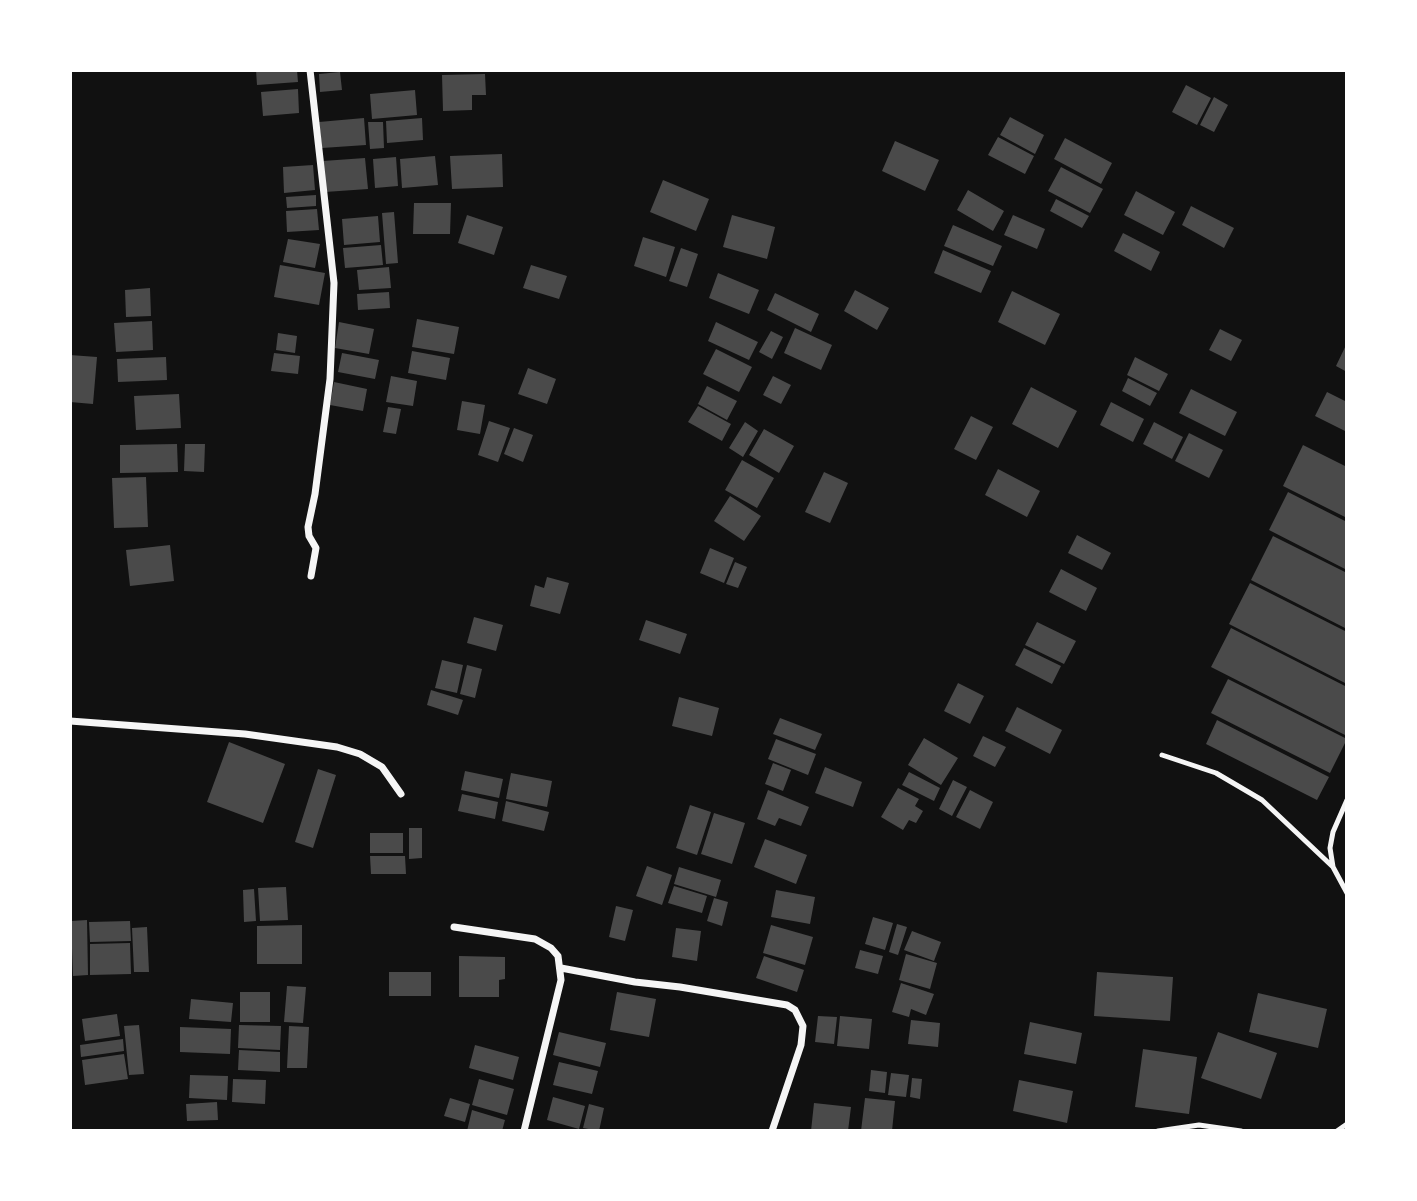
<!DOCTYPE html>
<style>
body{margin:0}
#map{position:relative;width:1417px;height:1201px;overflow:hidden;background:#111;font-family:Signika,sans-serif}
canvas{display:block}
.frame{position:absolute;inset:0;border:72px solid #fff;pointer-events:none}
</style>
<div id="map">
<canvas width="1417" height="1201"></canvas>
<div class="frame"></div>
</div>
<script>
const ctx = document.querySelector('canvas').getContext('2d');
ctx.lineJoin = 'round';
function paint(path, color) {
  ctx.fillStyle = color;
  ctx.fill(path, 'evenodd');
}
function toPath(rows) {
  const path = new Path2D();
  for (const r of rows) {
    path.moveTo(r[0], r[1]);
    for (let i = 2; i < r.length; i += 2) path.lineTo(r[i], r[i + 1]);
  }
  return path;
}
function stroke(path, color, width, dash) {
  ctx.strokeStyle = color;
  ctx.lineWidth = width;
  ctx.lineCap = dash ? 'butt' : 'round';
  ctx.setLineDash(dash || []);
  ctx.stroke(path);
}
paint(toPath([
 [256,70,297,70,298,82,257,85],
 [340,72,342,90,320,92,319,74],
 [485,74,486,95,472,95,472,110,443,111,442,75],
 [1186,85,1211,98,1197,125,1172,112],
 [298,89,299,113,263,116,261,92],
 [415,90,417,115,372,119,370,94],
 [1214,97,1228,105,1214,132,1200,125],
 [1010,117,1044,135,1035,154,1000,135],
 [364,118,366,145,322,148,319,122],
 [422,118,423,140,387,143,386,121],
 [368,122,383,122,384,148,370,149],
 [998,137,1034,156,1025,174,988,155],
 [1065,138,1112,163,1101,184,1054,159],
 [895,141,939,160,925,191,882,171],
 [502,154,503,187,452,189,450,156],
 [435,156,438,185,402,188,400,159],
 [396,157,398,186,375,188,373,159],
 [365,158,368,189,325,192,323,161],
 [313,165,315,190,284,193,283,167],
 [1061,167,1103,189,1090,213,1048,191],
 [663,180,709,199,696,231,650,212],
 [968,190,1004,211,993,231,957,210],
 [1136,191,1175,212,1163,235,1124,215],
 [316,195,316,206,287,208,286,197],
 [1056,199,1089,216,1082,228,1050,211],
 [414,203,451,203,450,234,413,234],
 [1191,206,1234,228,1224,248,1182,225],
 [317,209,319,230,287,232,286,211],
 [394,212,398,263,386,264,382,213],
 [467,215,503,227,494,255,458,243],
 [732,215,775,227,767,259,723,247],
 [1013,215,1045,229,1037,249,1004,235],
 [378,216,380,242,344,245,342,219],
 [953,225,1002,246,993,266,944,246],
 [1123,233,1160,252,1151,271,1114,251],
 [643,237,675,247,666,277,634,266],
 [288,239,320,244,315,268,283,262],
 [381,245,383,265,345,268,343,248],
 [681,248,698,254,687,287,669,281],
 [943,250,991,271,981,293,934,273],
 [280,265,325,273,319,305,274,297],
 [531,265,567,276,559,299,523,288],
 [389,267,391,288,359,290,357,270],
 [718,273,759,290,749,314,709,298],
 [150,288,151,316,126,317,125,290],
 [855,290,889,308,877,330,844,311],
 [1012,291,1060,314,1045,345,998,322],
 [389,292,390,308,358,310,357,294],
 [775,293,819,314,811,332,767,310],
 [417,319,459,327,454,354,412,347],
 [152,321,153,350,116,352,114,323],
 [339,322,374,329,369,354,335,348],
 [716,322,758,342,749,360,708,341],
 [795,328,832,345,821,370,784,353],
 [1220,329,1242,340,1231,361,1209,350],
 [771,331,783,337,772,359,759,352],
 [278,333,297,336,295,353,276,350],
 [1347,343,1347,372,1336,366],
 [716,349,752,367,739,392,703,374],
 [412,351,450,358,446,380,408,373],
 [274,353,300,356,298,374,271,371],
 [342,353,379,360,375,379,338,372],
 [70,355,97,357,93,404,70,402],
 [166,357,167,380,118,382,117,359],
 [1135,357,1168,374,1159,391,1127,375],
 [528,368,556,379,547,404,518,394],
 [391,376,417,381,413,406,386,402],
 [773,376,791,385,781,404,763,395],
 [1128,378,1157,393,1150,406,1122,391],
 [334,382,367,389,363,411,330,405],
 [707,386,737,401,727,420,698,404],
 [1031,387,1077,411,1058,448,1012,424],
 [1191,389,1237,412,1225,436,1179,413],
 [1327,392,1347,402,1347,432,1315,416],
 [179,394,181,428,136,430,134,396],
 [462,401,485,405,480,434,457,430],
 [1111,402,1144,419,1133,442,1100,425],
 [698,406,731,424,722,441,688,422],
 [388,407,401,409,396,434,383,432],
 [971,416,993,427,976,460,954,449],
 [489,421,510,428,498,462,478,455],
 [745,422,758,431,743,457,729,448],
 [1154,422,1183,437,1172,459,1143,444],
 [514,428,533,435,523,462,504,454],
 [764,429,794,446,779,473,749,455],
 [1189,433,1223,450,1209,478,1175,461],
 [177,444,178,472,120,473,120,445],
 [185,444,205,444,204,472,184,471],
 [1303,445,1347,467,1347,518,1283,486],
 [742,460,774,478,757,508,725,490],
 [998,469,1040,491,1027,517,985,495],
 [824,472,848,483,830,523,805,512],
 [146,477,148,527,114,528,112,478],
 [1288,492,1347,522,1347,570,1269,530],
 [730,496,761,516,744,541,714,521],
 [1077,535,1111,553,1102,570,1068,553],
 [1273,536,1347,573,1347,629,1251,580],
 [170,545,174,581,130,586,126,550],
 [710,548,734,558,724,583,700,573],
 [735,562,747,567,738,588,726,584],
 [1061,569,1097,588,1086,611,1049,592],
 [547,577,569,583,560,614,530,606,535,585,544,588],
 [1250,583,1347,632,1347,684,1229,624],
 [474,617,503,625,496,651,467,643],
 [646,620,687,634,680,654,639,640],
 [1037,622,1076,641,1064,664,1025,645],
 [1231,628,1347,687,1347,736,1211,667],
 [1024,648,1061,666,1052,684,1015,665],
 [442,660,463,665,457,693,435,688],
 [467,665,482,669,475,698,460,694],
 [1228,679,1347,739,1330,773,1211,713],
 [958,683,984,696,970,724,944,711],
 [431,690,463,700,458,715,427,705],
 [679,697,719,708,712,736,672,726],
 [1017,707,1062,730,1050,754,1005,731],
 [780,718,822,734,815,750,773,734],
 [1217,720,1329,777,1317,800,1206,744],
 [983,736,1006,747,995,767,973,756],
 [924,738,958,758,941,785,908,765],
 [776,739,816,754,808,775,768,759],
 [229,742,285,764,263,823,207,802],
 [773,763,791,770,783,791,765,784],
 [825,767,862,782,853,807,815,793],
 [318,769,336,775,313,848,295,842],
 [465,771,503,779,499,798,461,790],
 [909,772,940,788,934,801,902,785],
 [511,773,552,781,547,807,506,799],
 [953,780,967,787,952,816,939,809],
 [898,788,919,799,915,806,923,811,916,823,909,820,903,830,881,817],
 [768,790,809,807,801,826,779,818,775,826,757,819],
 [970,790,993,802,980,829,956,817],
 [462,794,498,802,495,819,458,811],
 [506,801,549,812,544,831,502,821],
 [690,805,711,812,697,855,676,848],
 [714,813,745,823,732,864,701,854],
 [409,828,422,828,422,858,409,859],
 [370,833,403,833,403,853,370,853],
 [765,839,807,855,796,884,754,867],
 [370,856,405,856,406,874,371,874],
 [647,866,672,875,662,905,636,896],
 [679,867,721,880,716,897,674,884],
 [674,886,707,896,702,913,668,903],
 [286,887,288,920,260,921,258,888],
 [254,889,256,921,244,922,243,890],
 [776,890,815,897,810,924,771,917],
 [714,898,728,902,722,926,707,921],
 [616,906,633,910,625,941,609,937],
 [873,917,893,923,885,950,865,944],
 [87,920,88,975,73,976,71,921],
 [130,921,131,941,90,942,89,922],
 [897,924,907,927,898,955,889,952],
 [302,925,302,964,257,964,257,926],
 [771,925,813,937,805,965,763,953],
 [147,927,149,972,134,972,132,928],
 [676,928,701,931,697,961,672,957],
 [912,931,941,942,934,961,904,950],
 [130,943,131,974,90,975,90,944],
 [860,950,883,956,878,974,855,968],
 [906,954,937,963,930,989,899,980],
 [459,956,505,957,505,979,499,980,499,997,459,997],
 [764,956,804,970,797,992,756,978],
 [389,972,431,972,431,996,389,996],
 [1097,972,1173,977,1170,1021,1094,1016],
 [901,983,934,994,926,1015,911,1009,909,1017,892,1012],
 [287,986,306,987,303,1023,284,1022],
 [240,992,270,992,270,1022,240,1022],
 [617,992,656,999,649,1037,610,1030],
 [1258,993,1327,1009,1318,1048,1249,1032],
 [191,999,233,1003,231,1022,189,1019],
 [117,1014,120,1036,85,1041,82,1019],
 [818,1016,837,1017,834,1044,815,1042],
 [840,1016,872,1019,869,1049,837,1046],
 [911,1020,940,1023,938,1047,908,1044],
 [1030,1022,1082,1033,1076,1064,1024,1054],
 [139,1025,144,1074,129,1075,124,1026],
 [239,1025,281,1026,280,1050,238,1048],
 [289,1026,309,1027,307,1068,287,1068],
 [180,1027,231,1029,230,1054,180,1052],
 [559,1032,606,1043,600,1067,553,1055],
 [1218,1032,1277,1053,1261,1099,1201,1078],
 [123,1039,124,1051,81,1057,80,1045],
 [475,1045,519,1057,513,1080,469,1068],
 [1143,1049,1197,1057,1189,1114,1135,1107],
 [239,1050,280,1052,280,1072,238,1070],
 [124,1054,128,1079,85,1085,82,1060],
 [559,1062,598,1071,592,1094,553,1085],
 [871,1070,887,1072,885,1093,869,1091],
 [891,1073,909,1075,906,1097,888,1095],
 [190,1075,228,1076,227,1100,189,1098],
 [912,1078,922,1079,920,1099,910,1097],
 [233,1079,266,1080,265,1104,232,1102],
 [479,1079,514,1089,507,1115,472,1105],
 [1019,1080,1073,1091,1067,1123,1013,1111],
 [553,1097,585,1106,579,1129,547,1120],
 [450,1098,470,1104,465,1122,444,1116],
 [865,1098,895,1101,892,1131,861,1131],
 [217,1102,218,1120,187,1121,186,1104],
 [814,1103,851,1107,848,1131,811,1131],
 [589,1104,604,1108,599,1131,583,1128],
 [472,1110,505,1120,502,1131,467,1131]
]), '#4a4a4a');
stroke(toPath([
 [1162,755,1216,773,1262,800,1333,867],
 [1347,800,1333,832,1330,848,1333,867,1347,893],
 [1158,1131,1199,1125,1241,1131],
 [1337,1131,1347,1124]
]), '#f5f5f5', 5);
stroke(toPath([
 [310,70,334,283,330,379,315,494,308,527,309,536,316,548,311,576],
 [70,721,245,734,337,747,360,754,382,767,401,794],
 [454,927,535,939,551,948,558,956,561,980,524,1131],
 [561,968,635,982,680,987,787,1005,795,1010,803,1026,801,1045,772,1131]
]), '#f5f5f5', 7);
</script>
